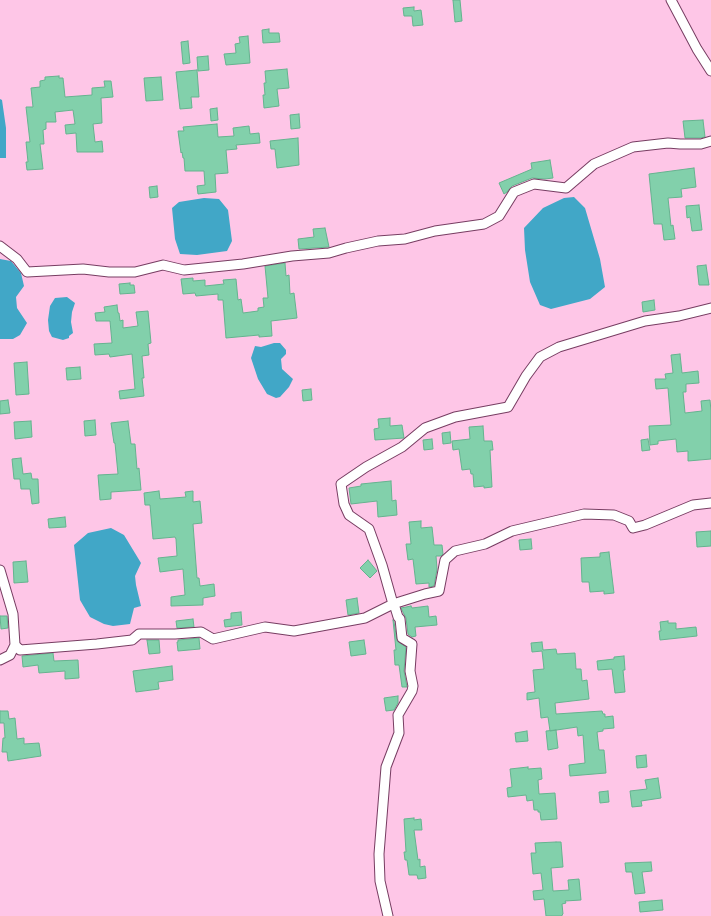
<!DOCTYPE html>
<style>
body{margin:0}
canvas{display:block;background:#fec6e7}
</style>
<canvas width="711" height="916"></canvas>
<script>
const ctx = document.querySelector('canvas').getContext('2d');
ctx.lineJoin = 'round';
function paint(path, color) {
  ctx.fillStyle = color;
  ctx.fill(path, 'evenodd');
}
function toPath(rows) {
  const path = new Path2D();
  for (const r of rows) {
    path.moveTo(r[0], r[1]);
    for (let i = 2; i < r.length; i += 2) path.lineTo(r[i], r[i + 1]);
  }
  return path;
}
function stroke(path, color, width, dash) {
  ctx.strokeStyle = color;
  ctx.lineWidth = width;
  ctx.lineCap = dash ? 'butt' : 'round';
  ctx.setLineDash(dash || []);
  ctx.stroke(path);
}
paint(toPath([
 [0,99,2,100,6,128,6,158,0,158],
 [574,197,585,208,600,259,605,287,590,299,551,309,540,305,530,282,525,250,524,228,543,208,564,198],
 [204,198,219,199,228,210,232,241,227,251,197,255,180,254,175,239,172,208,179,202],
 [0,259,11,261,21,273,24,286,16,297,17,308,27,323,20,335,13,339,0,339],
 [67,297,75,303,72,312,71,322,73,333,69,336,69,338,63,340,52,337,49,331,48,320,50,306,55,298],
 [274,343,280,343,286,350,286,354,281,359,282,369,293,379,289,387,280,397,276,398,267,394,258,379,251,358,255,346,261,347],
 [111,528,124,535,141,563,135,576,136,585,141,606,134,608,130,624,113,626,104,624,90,617,80,600,74,545,88,533]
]), '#41a7c7');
const building = toPath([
 [453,0,460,0,462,21,455,22,453,0],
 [414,7,414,11,421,10,423,25,413,26,412,16,404,16,403,8,414,7],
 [269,29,269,33,279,33,280,42,263,43,262,30,269,29],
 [248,36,250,63,226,65,224,54,236,53,235,44,240,43,239,37,248,36],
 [188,41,190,63,183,64,181,42,188,41],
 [208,56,209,70,198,71,197,57,208,56],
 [287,69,289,88,277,89,279,106,264,108,263,95,265,95,264,83,266,83,265,71,287,69],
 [197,70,199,97,191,97,192,108,180,109,176,72,197,70],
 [59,76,59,78,63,78,65,97,92,95,92,88,105,87,104,81,111,81,113,97,101,98,102,123,93,124,95,142,102,141,103,152,77,152,76,133,66,134,65,125,75,124,73,110,55,112,56,122,46,122,46,129,43,130,44,144,40,144,43,169,27,170,26,162,28,162,26,142,30,142,26,107,33,107,31,88,40,87,40,81,45,80,45,77,59,76],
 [161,77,163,100,146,101,144,78,161,77],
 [217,108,218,120,211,121,210,109,217,108],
 [299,114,300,128,291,129,290,115,299,114],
 [703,120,705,137,700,138,685,138,683,121,703,120],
 [217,124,218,137,234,136,233,128,249,126,250,134,259,133,260,143,236,145,237,149,226,150,228,173,215,174,216,192,198,194,197,186,205,185,204,171,185,171,184,158,183,158,182,152,181,153,178,131,184,131,183,127,217,124],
 [298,138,299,165,277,168,275,149,271,149,270,141,298,138],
 [550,160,553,178,545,179,532,178,512,186,507,192,504,194,499,183,532,169,531,163,550,160],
 [694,168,696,187,681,189,682,197,668,198,671,226,673,225,675,239,664,240,662,224,654,224,649,174,694,168],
 [157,186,158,197,150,198,149,187,157,186],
 [699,205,702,230,692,231,690,217,687,218,686,206,699,205],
 [325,228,329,247,299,249,298,239,314,237,313,229,325,228],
 [285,263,286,276,289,275,290,294,294,293,297,318,271,321,272,336,259,337,259,335,226,338,223,300,218,300,218,294,196,296,195,293,183,294,181,279,193,278,193,281,205,280,205,286,224,284,223,280,236,279,238,300,241,299,243,313,258,311,258,308,264,307,263,298,268,298,265,266,285,263],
 [706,265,709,285,699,285,697,266,706,265],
 [130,283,130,285,134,285,135,293,120,294,119,284,130,283],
 [654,300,655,310,643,312,642,302,654,300],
 [117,305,118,313,119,313,120,321,123,320,123,328,138,326,136,312,148,311,151,343,148,344,149,355,142,356,144,378,142,378,144,396,120,399,119,391,135,389,132,354,110,357,109,354,95,355,94,344,112,343,110,321,96,321,95,313,105,312,104,307,117,305],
 [680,354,682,373,698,371,699,383,686,384,686,392,683,392,685,413,702,411,701,401,710,400,711,411,711,459,688,461,688,451,677,452,676,439,658,441,658,444,650,445,649,426,671,425,668,388,656,389,655,379,666,379,665,374,673,373,671,355,680,354],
 [27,362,29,394,16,395,14,363,27,362],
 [80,367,81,379,67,380,66,368,80,367],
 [311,389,312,400,303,401,302,390,311,389],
 [8,400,10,413,0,414,0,401,8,400],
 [390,418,390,426,402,425,404,438,375,440,374,429,379,428,378,419,390,418],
 [95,420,96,435,85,436,84,421,95,420],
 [31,421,32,437,15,439,14,422,31,421],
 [128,421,131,444,135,444,137,469,139,468,141,490,111,492,111,499,100,500,98,475,118,474,115,443,114,443,111,423,128,421],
 [483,426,484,441,492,441,493,450,490,450,492,487,484,488,484,486,474,487,473,474,471,474,470,469,462,470,459,449,453,450,452,441,470,439,469,427,483,426],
 [450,432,451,443,443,444,442,433,450,432],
 [432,439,433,449,424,450,423,440,432,439],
 [648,439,650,450,642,451,641,440,648,439],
 [21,458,23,474,31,473,32,479,38,479,39,503,32,504,30,489,21,489,20,479,14,479,12,459,21,458],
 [391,481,392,501,396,500,397,515,378,517,377,501,351,504,349,488,361,486,361,484,391,481],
 [159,491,160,499,186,497,185,492,193,491,193,502,200,501,202,523,193,524,197,578,199,578,200,586,214,584,215,596,203,598,203,605,171,606,171,597,185,595,183,569,160,572,158,558,177,556,176,539,175,537,153,539,150,505,145,505,144,493,159,491],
 [65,517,66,527,49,528,48,519,65,517],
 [421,521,421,528,432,527,434,545,442,545,443,554,441,556,436,556,437,569,434,586,429,587,429,583,416,584,413,559,408,560,406,544,411,544,409,522,421,521],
 [711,531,711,546,697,547,696,532,711,531],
 [531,539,532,549,520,550,519,540,531,539],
 [609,552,614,593,604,594,604,591,590,592,589,582,582,582,581,558,600,557,600,553,609,552],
 [368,560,377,571,370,578,360,568,368,560],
 [26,561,28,582,14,583,13,562,26,561],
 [357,598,359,613,348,615,346,600,357,598],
 [411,606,412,608,428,606,429,617,436,616,437,625,415,627,416,636,412,637,408,634,406,618,401,608,411,606],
 [241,612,242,625,225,627,224,620,231,619,231,613,241,612],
 [0,616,7,616,8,628,1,629,0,616],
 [193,619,194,627,177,628,176,621,193,619],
 [393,620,394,622,397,641,406,647,404,671,407,687,402,687,399,665,395,665,394,650,396,650,393,620],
 [668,621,668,623,676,623,676,629,696,627,697,636,660,640,659,631,661,631,660,622,668,621],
 [199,638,200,649,178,651,177,642,178,642,178,640,199,638],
 [147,640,159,640,160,653,149,654,147,640],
 [364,640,366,654,351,656,349,642,364,640],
 [542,642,543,650,556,649,557,654,575,653,576,669,581,669,582,681,587,680,589,699,555,703,556,714,602,711,603,714,605,714,605,717,613,716,614,728,603,729,603,731,597,732,599,750,604,750,606,773,570,776,569,765,585,763,583,735,578,736,577,727,550,731,548,717,541,718,539,698,527,700,527,693,535,692,533,670,544,669,542,651,532,652,531,643,542,642],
 [53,653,54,661,78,660,79,678,65,679,65,671,39,673,38,665,23,667,22,656,53,653],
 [624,656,625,670,623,670,625,692,615,693,612,669,598,670,597,661,614,659,614,657,624,656],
 [172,666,173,680,158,682,159,689,136,692,133,671,172,666],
 [398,696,398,703,394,710,386,711,384,698,398,696],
 [0,711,8,711,9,719,15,718,17,739,24,738,24,744,39,743,41,756,8,761,7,752,2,752,3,738,5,738,4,723,0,723,0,711],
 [556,730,558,748,548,750,546,731,556,730],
 [527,731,528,741,516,742,515,733,527,731],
 [646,755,647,767,637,768,636,756,646,755],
 [528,767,528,769,541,768,542,779,538,780,539,794,555,793,557,819,541,820,540,812,538,812,538,810,534,810,533,800,527,801,526,795,508,797,507,788,512,787,510,769,528,767],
 [658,778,661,798,641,801,642,806,632,807,630,791,647,789,645,780,658,778],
 [608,791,609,802,600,803,599,792,608,791],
 [414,818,414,820,421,819,422,830,414,830,418,860,420,859,420,867,425,866,426,878,418,879,417,875,409,875,407,860,405,860,404,852,406,852,404,819,414,818],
 [556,842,561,842,563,867,551,868,553,891,569,890,568,880,579,879,581,900,565,901,566,903,562,904,563,914,562,915,562,916,546,916,544,899,534,900,533,891,543,890,541,873,533,874,531,853,536,853,535,843,556,842],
 [651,862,652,871,642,872,645,893,635,894,632,872,626,872,625,863,651,862],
 [662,900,663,910,640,912,639,902,662,900]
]);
paint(building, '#82d0ab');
stroke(building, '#65b38f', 1);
const street = toPath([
 [671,0,697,49,711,71],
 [0,246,17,259,27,272,83,269,109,272,135,272,163,265,184,270,243,264,292,256,329,253,346,248,378,241,405,239,435,231,484,224,499,216,514,192,534,184,566,188,594,164,633,147,668,143,680,144,701,144,711,141],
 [0,570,13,614,15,645,10,655,0,660],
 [393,604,425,594,439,591,445,560,455,551,485,544,512,531,584,514,614,515,629,521,633,528,645,525,693,505,711,503],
 [15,645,20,650,97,644,132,640,139,634,175,634,201,632,213,639,265,627,294,631,365,618,393,604,382,565,369,529,349,515,344,504,341,484,366,467,402,447,425,428,455,417,508,407,526,376,540,357,559,347,645,321,679,316,711,308],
 [388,916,380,881,379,854,386,767,399,733,398,715,412,691,413,686,410,671,412,644,402,638,400,619,398,617,394,604]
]);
stroke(street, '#773d62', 11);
stroke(street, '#fff', 9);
</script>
